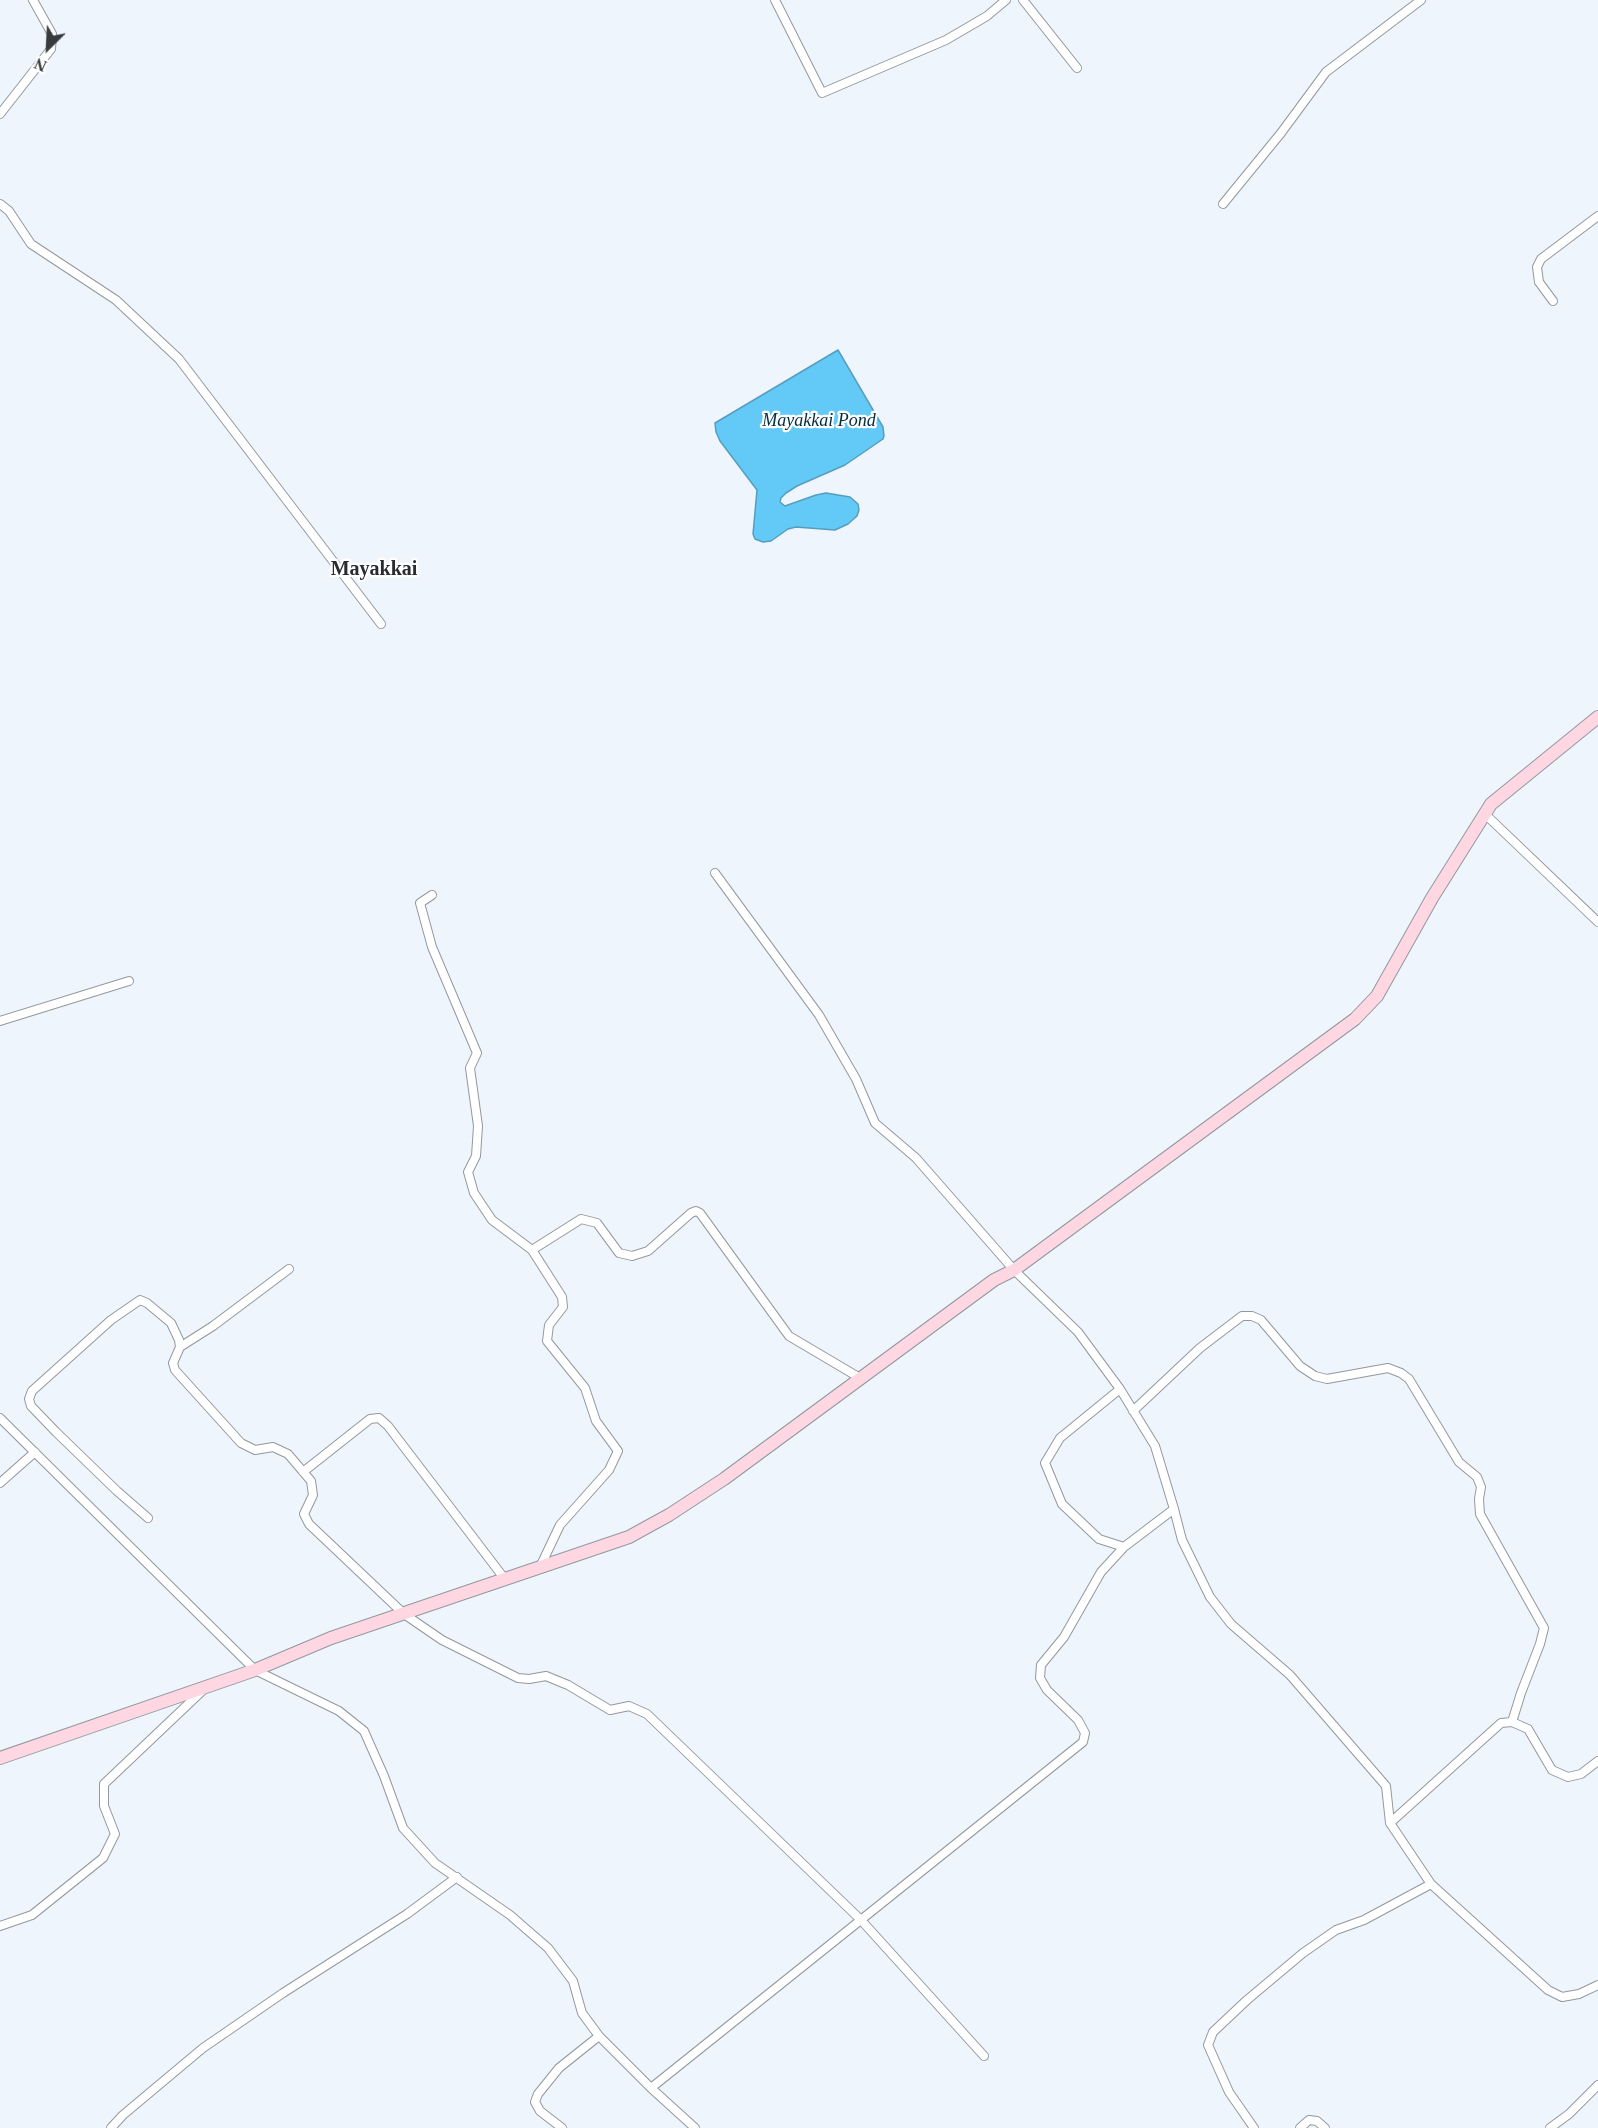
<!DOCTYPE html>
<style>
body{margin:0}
#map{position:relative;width:1598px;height:2128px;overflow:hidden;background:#eff5fc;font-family:Georgia,serif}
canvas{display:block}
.north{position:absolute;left:18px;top:18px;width:60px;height:60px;-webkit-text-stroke:4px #fff;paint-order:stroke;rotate:204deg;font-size:16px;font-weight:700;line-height:24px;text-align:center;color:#383b3d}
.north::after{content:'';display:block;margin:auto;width:21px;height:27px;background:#383b3d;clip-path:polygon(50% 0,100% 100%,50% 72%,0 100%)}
</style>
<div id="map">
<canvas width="1598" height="2128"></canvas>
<div class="north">N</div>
</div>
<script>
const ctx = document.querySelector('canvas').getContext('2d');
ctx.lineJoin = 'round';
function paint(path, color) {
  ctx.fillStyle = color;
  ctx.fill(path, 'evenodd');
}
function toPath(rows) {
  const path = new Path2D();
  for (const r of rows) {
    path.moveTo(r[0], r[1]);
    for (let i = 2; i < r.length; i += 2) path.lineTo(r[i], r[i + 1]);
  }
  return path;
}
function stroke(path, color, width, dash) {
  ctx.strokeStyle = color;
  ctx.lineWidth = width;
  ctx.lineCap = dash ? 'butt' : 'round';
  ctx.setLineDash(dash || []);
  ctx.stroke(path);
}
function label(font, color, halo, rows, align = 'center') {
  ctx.font = font + ' Georgia,serif';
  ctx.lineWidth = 4.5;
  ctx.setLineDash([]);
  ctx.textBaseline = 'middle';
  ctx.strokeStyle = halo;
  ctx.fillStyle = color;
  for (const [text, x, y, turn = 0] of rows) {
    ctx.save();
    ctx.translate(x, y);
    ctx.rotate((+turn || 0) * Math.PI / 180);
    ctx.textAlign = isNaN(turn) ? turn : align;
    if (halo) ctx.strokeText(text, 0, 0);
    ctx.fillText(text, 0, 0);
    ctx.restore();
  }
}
const water = toPath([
 [838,350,883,427,884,436,883,439,845,465,797,486,786,493,781,498,780,502,785,506,816,495,826,493,850,497,858,504,859,510,857,516,848,524,835,530,796,527,788,529,771,541,763,542,755,539,753,534,757,490,720,441,716,432,715,423,838,350]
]);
paint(water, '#63c9f6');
stroke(water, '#569ebe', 1.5);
const street = toPath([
 [775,0,822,93,946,40,987,16,1006,0],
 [1023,0,1077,68],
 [0,114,51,49,52,34,33,0],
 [0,204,9,211,31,244,116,300,179,359,381,624],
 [1223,204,1281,133,1326,72,1421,0],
 [1553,301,1539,282,1537,267,1541,259,1598,216],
 [1485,814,1598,922],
 [432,895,420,903,432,947,477,1053,470,1068,478,1126,476,1156,468,1172,474,1193,492,1220,532,1250,562,1297,563,1307,549,1325,547,1341,585,1388,596,1421,618,1451,609,1470,560,1525,541,1565],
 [0,1021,129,981],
 [532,1250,581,1219,597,1223,619,1253,632,1256,648,1251,691,1213,696,1211,700,1213,789,1336,860,1378],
 [180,1347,213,1326,289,1269],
 [1120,1389,1060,1438,1045,1463,1062,1504,1099,1539,1124,1547],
 [1133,1411,1200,1348,1242,1316,1252,1316,1261,1320,1300,1366,1315,1376,1327,1379,1388,1368,1401,1373,1409,1379,1459,1462,1477,1477,1481,1487,1479,1499,1480,1514,1544,1628,1540,1644,1521,1693,1512,1722],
 [0,1418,255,1670,339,1711,364,1731,384,1776,403,1828,435,1863,510,1915,548,1948,573,1981,582,2013,599,2036,651,2088,695,2128],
 [303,1472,370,1419,379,1418,388,1426,504,1578],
 [0,1483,35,1452],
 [1174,1509,1182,1540,1210,1597,1231,1624,1290,1675,1386,1786,1390,1823,1431,1884,1364,1920,1336,1930,1303,1953,1247,2000,1213,2032,1208,2045,1229,2092,1254,2128],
 [148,1518,117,1491,56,1432,31,1406,29,1399,32,1391,111,1320,140,1300,147,1303,171,1323,179,1340,180,1347,173,1363,175,1370,241,1443,255,1450,273,1447,288,1454,311,1481,313,1495,304,1514,309,1524,404,1614,442,1640,518,1678,529,1679,546,1676,568,1685,610,1710,629,1706,647,1714,861,1920,984,2056],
 [1390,1823,1501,1723,1512,1722,1528,1729,1552,1770,1568,1777,1581,1774,1598,1761],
 [1431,1884,1548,1990,1562,1997,1579,1994,1598,1985],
 [0,1926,32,1915,103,1858,115,1834,104,1806,104,1784,202,1691],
 [651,2088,1083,1742,1085,1733,1078,1720,1047,1690,1040,1678,1041,1665,1064,1637,1101,1572,1124,1547,1174,1509,1155,1446,1120,1389,1078,1332,1014,1270,916,1158,875,1123,856,1079,819,1015,715,873],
 [111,2128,123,2115,203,2048,283,1993,407,1914,457,1877],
 [562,2128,540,2111,535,2102,538,2094,559,2068,599,2036],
 [1300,2128,1309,2120,1317,2121,1325,2128],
 [1550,2128,1569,2114,1598,2085]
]);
const secondary = toPath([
 [0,1758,255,1670,331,1638,629,1537,669,1515,724,1479,994,1280,1014,1270,1355,1019,1377,996,1432,898,1491,804,1598,717]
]);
stroke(street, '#92989e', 10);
stroke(secondary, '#92989e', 14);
stroke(street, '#fff', 8);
stroke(secondary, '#fed7e3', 12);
label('italic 18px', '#002e40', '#fff', [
 ["Mayakkai Pond",819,421]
]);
label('bold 20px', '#292d33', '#fff', [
 ["Mayakkai",374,570]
]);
</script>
